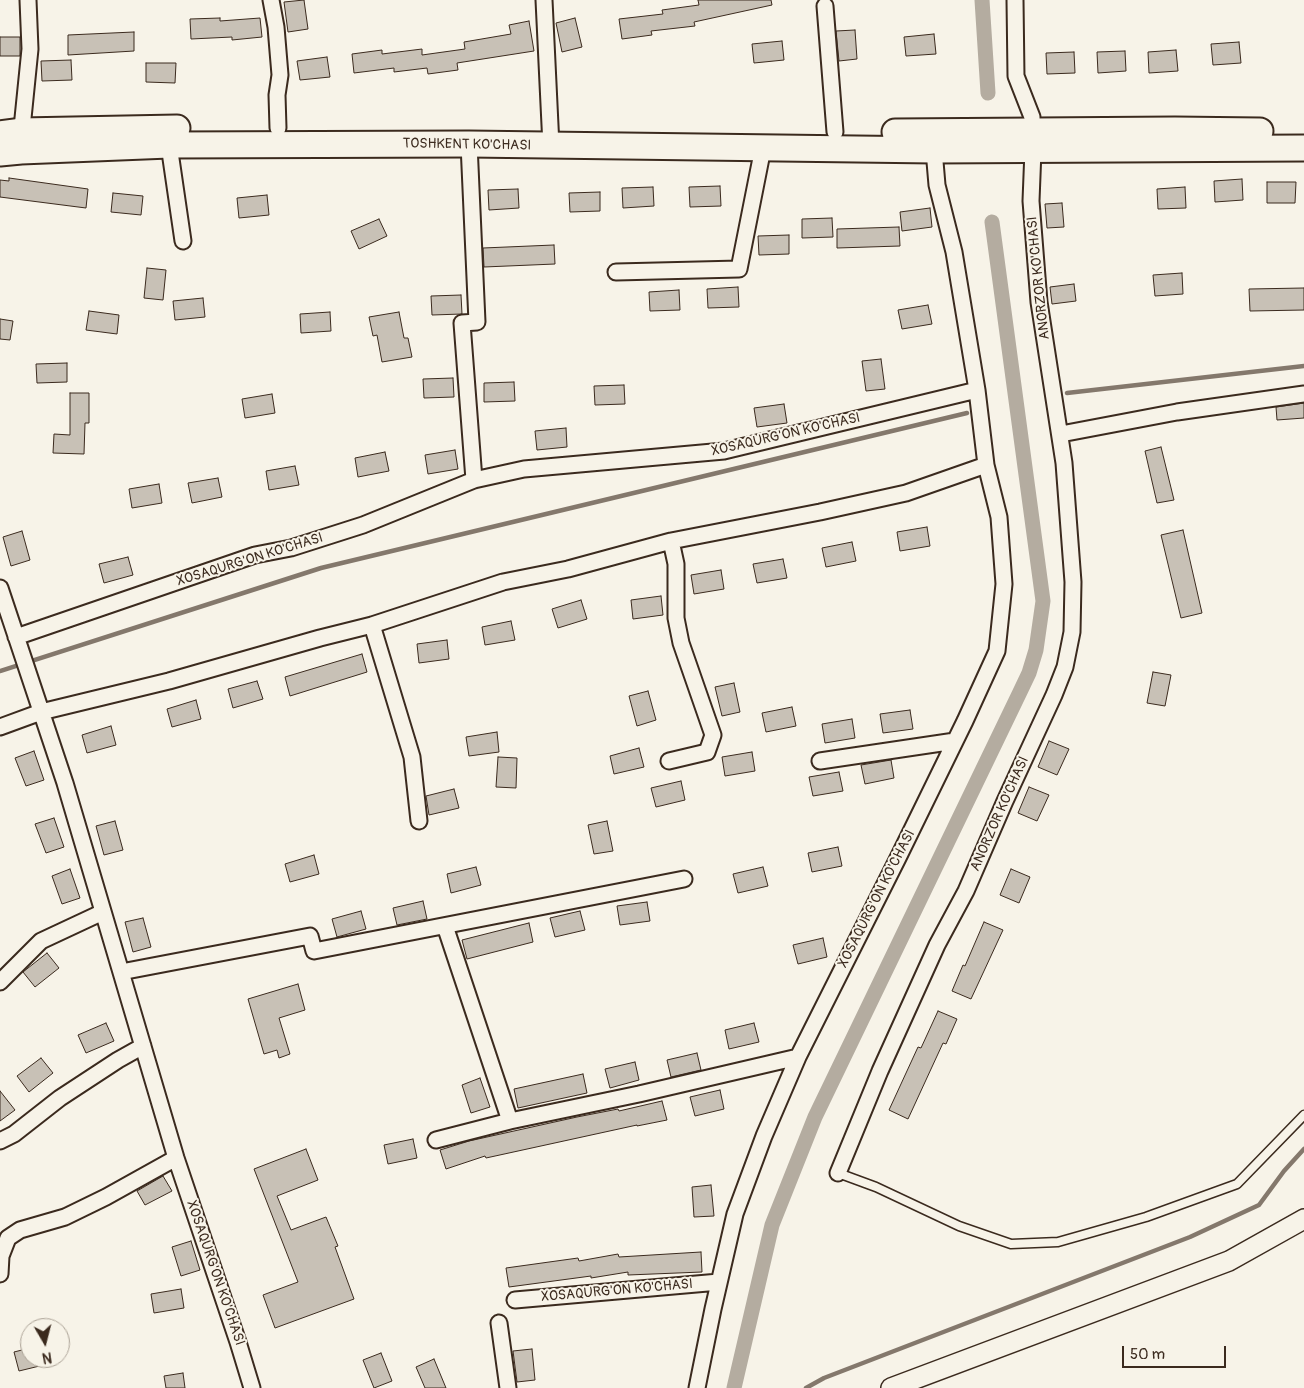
<!DOCTYPE html>
<style>
body{margin:0}
#map{position:relative;width:1304px;height:1388px;overflow:hidden;background:#f7f3e8;font-family:Pangolin,sans-serif}
canvas{display:block}
.north{position:absolute;left:20px;top:1318px;width:50px;height:50px;box-sizing:border-box;background:#f7f3e8;border:1px solid #aca397;border-radius:50%;rotate:172deg;font-size:14px;font-weight:700;line-height:20px;text-align:center;color:#3b2a1e}
.north::after{content:'';display:block;margin:auto;width:18px;height:22px;background:#3b2a1e;clip-path:polygon(50% 0,100% 100%,50% 72%,0 100%)}
.scale{position:absolute;left:1122px;top:1346px;width:104px;height:22px;box-sizing:border-box;border:2px solid #3b2a1e;border-top:0;padding-left:6px;font-size:15px;line-height:18px;white-space:nowrap;color:#3b2a1e;-webkit-text-stroke:4px #f7f3e8;paint-order:stroke}
</style>
<div id="map">
<canvas width="1304" height="1388"></canvas>
<div class="north">N</div>
<div class="scale">50 m</div>
</div>
<script>
const ctx = document.querySelector('canvas').getContext('2d');
ctx.lineJoin = 'round';
function toPath(rows) {
  const path = new Path2D();
  for (const r of rows) {
    path.moveTo(r[0], r[1]);
    for (let i = 2; i < r.length; i += 2) path.lineTo(r[i], r[i + 1]);
  }
  return path;
}
function stroke(path, color, width, dash) {
  ctx.strokeStyle = color;
  ctx.lineWidth = width;
  ctx.lineCap = dash ? 'butt' : 'round';
  ctx.setLineDash(dash || []);
  ctx.stroke(path);
}
function paint(path, color) {
  ctx.fillStyle = color;
  ctx.fill(path, 'evenodd');
}
function label(font, color, halo, rows, align = 'center') {
  ctx.font = font + ' Pangolin,sans-serif';
  ctx.lineWidth = 4;
  ctx.setLineDash([]);
  ctx.textBaseline = 'middle';
  ctx.strokeStyle = halo;
  ctx.fillStyle = color;
  for (const [text, x, y, turn = 0] of rows) {
    ctx.save();
    ctx.translate(x, y);
    ctx.rotate((+turn || 0) * Math.PI / 180);
    ctx.textAlign = isNaN(turn) ? turn : align;
    if (halo) ctx.strokeText(text, 0, 0);
    ctx.fillText(text, 0, 0);
    ctx.restore();
  }
}
stroke(toPath([
 [1067,393,1304,366],
 [0,671,321,568,967,413],
 [806,1388,824,1378,1190,1237,1259,1205,1284,1171,1304,1149]
]), '#84786c', 4.5);
stroke(toPath([
 [982,0,988,93],
 [734,1388,772,1225,815,1117,1019,694,1029,673,1036,650,1043,601,992,222]
]), '#b4aca0', 15);
const building = toPath([
 [304,0,308,29,288,32,284,2,304,0],
 [698,0,771,0,772,5,694,22,695,26,651,31,652,35,622,39,619,19,663,14,662,10,699,5,698,0],
 [220,18,220,21,260,18,262,37,232,40,232,37,191,39,190,19,220,18],
 [575,18,582,47,562,52,556,23,575,18],
 [529,21,534,51,457,63,458,70,428,74,427,68,394,72,394,68,354,73,352,54,382,50,382,54,422,49,422,55,465,49,464,42,511,34,509,25,529,21],
 [855,30,857,59,839,61,836,31,855,30],
 [134,32,134,51,68,55,68,35,134,32],
 [934,34,936,54,906,56,904,37,934,34],
 [0,37,20,37,20,56,0,56,0,37],
 [782,41,784,60,754,63,752,44,782,41],
 [1239,42,1241,63,1213,65,1211,44,1239,42],
 [1176,50,1178,71,1149,73,1148,52,1176,50],
 [1125,51,1126,71,1098,73,1097,52,1125,51],
 [1074,52,1075,73,1047,74,1046,53,1074,52],
 [327,57,330,77,300,80,297,61,327,57],
 [71,60,72,80,42,81,41,61,71,60],
 [146,63,176,63,175,83,146,82,146,63],
 [9,178,88,189,86,208,0,197,0,180,9,181,9,178],
 [1242,179,1243,200,1215,202,1214,181,1242,179],
 [1267,182,1296,182,1295,203,1267,203,1267,182],
 [720,186,721,206,690,207,689,187,720,186],
 [653,187,654,206,623,208,622,188,653,187],
 [1185,187,1186,208,1158,209,1157,189,1185,187],
 [518,189,519,208,489,210,488,190,518,189],
 [600,192,600,211,570,212,569,193,600,192],
 [113,193,143,196,141,215,111,212,113,193],
 [267,195,269,215,239,218,237,198,267,195],
 [1062,203,1064,227,1047,228,1045,204,1062,203],
 [930,208,932,227,902,231,900,212,930,208],
 [832,218,833,237,802,238,802,219,832,218],
 [379,219,387,236,359,249,351,231,379,219],
 [899,227,900,246,837,248,837,229,899,227],
 [789,235,789,254,759,255,758,236,789,235],
 [554,245,555,264,484,267,483,248,554,245],
 [147,268,166,270,163,300,144,298,147,268],
 [1182,273,1183,294,1155,296,1153,275,1182,273],
 [1074,284,1076,301,1052,304,1050,287,1074,284],
 [738,287,739,307,708,308,707,289,738,287],
 [1304,288,1304,310,1250,311,1249,289,1304,288],
 [679,290,680,310,650,311,649,292,679,290],
 [461,295,462,314,432,315,431,296,461,295],
 [203,298,205,317,175,320,173,301,203,298],
 [928,305,932,324,902,329,898,310,928,305],
 [89,311,119,315,117,334,86,330,89,311],
 [330,312,331,331,301,333,300,314,330,312],
 [399,312,404,338,408,338,412,357,382,362,377,335,373,336,369,317,399,312],
 [0,319,13,321,10,340,0,339,0,319],
 [881,359,885,389,866,391,862,361,881,359],
 [67,363,67,382,37,383,36,364,67,363],
 [453,378,454,397,424,398,423,379,453,378],
 [514,382,515,401,484,402,484,383,514,382],
 [624,385,625,404,595,405,594,386,624,385],
 [70,393,89,393,89,423,85,423,84,454,53,453,54,434,70,435,70,393],
 [272,394,275,413,245,418,242,399,272,394],
 [1304,403,1304,418,1277,420,1276,407,1304,403],
 [784,404,787,423,757,427,754,408,784,404],
 [566,428,567,447,537,450,535,431,566,428],
 [1161,447,1174,500,1157,503,1145,451,1161,447],
 [455,450,458,469,428,474,425,455,455,450],
 [385,452,389,471,358,477,355,458,385,452],
 [295,466,299,485,269,490,266,471,295,466],
 [218,478,222,497,192,503,188,483,218,478],
 [159,484,162,503,132,508,129,489,159,484],
 [927,527,930,546,900,551,897,532,927,527],
 [1183,530,1202,613,1181,618,1161,535,1183,530],
 [22,531,30,560,11,566,3,537,22,531],
 [852,542,856,561,826,567,822,548,852,542],
 [128,557,133,575,104,583,99,564,128,557],
 [783,559,787,578,757,583,753,564,783,559],
 [721,570,724,589,694,594,691,575,721,570],
 [661,596,663,615,633,619,631,600,661,596],
 [581,600,587,619,558,628,552,609,581,600],
 [511,621,515,640,485,645,482,627,511,621],
 [447,640,449,659,419,663,417,644,447,640],
 [362,654,367,672,290,696,285,677,362,654],
 [1153,672,1171,675,1165,706,1147,703,1153,672],
 [257,681,263,699,233,708,228,689,257,681],
 [734,683,740,712,722,716,715,687,734,683],
 [648,691,656,720,637,726,629,696,648,691],
 [196,700,201,719,172,727,167,709,196,700],
 [792,707,796,726,766,732,762,713,792,707],
 [910,710,913,729,883,733,880,714,910,710],
 [852,719,855,738,825,743,822,724,852,719],
 [111,726,116,745,87,753,82,735,111,726],
 [497,732,499,752,469,756,466,737,497,732],
 [1049,741,1069,749,1057,775,1038,767,1049,741],
 [639,748,644,767,614,774,610,756,639,748],
 [34,751,44,780,26,786,15,758,34,751],
 [752,752,755,771,725,776,722,757,752,752],
 [498,757,517,758,516,788,496,787,498,757],
 [891,760,894,778,865,784,861,765,891,760],
 [839,772,843,791,813,796,809,777,839,772],
 [681,781,685,800,656,807,651,788,681,781],
 [1029,787,1049,795,1037,821,1018,813,1029,787],
 [454,789,459,808,429,815,426,796,454,789],
 [54,818,64,847,46,853,35,824,54,818],
 [115,821,123,850,104,855,96,826,115,821],
 [607,821,613,851,594,854,588,825,607,821],
 [838,847,842,866,812,872,808,853,838,847],
 [314,855,319,874,290,882,285,864,314,855],
 [476,867,481,885,451,893,447,874,476,867],
 [763,867,768,886,738,893,733,874,763,867],
 [70,869,80,898,62,904,52,876,70,869],
 [1011,869,1030,877,1019,903,1000,895,1011,869],
 [423,901,427,919,397,925,393,908,423,901],
 [647,902,650,921,620,925,617,906,647,902],
 [361,911,366,929,337,937,332,919,361,911],
 [580,911,585,930,555,937,550,918,580,911],
 [143,918,151,947,133,952,125,922,143,918],
 [984,922,1003,930,971,999,952,991,963,965,965,966,984,922],
 [529,923,533,942,467,959,462,940,529,923],
 [823,938,827,957,798,964,793,945,823,938],
 [47,953,59,968,35,987,23,972,47,953],
 [298,984,305,1010,279,1018,290,1054,279,1058,277,1050,264,1054,248,999,298,984],
 [938,1011,957,1019,946,1044,943,1043,908,1119,889,1110,918,1047,921,1048,938,1011],
 [106,1023,114,1041,86,1053,78,1035,106,1023],
 [754,1023,759,1042,729,1049,725,1030,754,1023],
 [697,1053,701,1070,671,1077,667,1060,697,1053],
 [41,1058,53,1073,29,1092,17,1076,41,1058],
 [635,1062,639,1080,610,1088,605,1069,635,1062],
 [583,1074,587,1093,518,1108,514,1089,583,1074],
 [480,1078,490,1107,471,1113,462,1085,480,1078],
 [720,1090,724,1109,695,1116,690,1097,720,1090],
 [0,1091,15,1110,0,1121,0,1091],
 [662,1101,667,1120,637,1126,637,1125,486,1158,485,1156,446,1169,440,1150,469,1141,577,1117,618,1109,619,1111,662,1101],
 [413,1139,417,1158,388,1164,384,1145,413,1139],
 [306,1149,318,1180,277,1196,291,1230,326,1217,338,1246,335,1247,354,1299,275,1328,263,1295,298,1282,254,1169,306,1149],
 [163,1176,172,1191,145,1205,137,1191,163,1176],
 [711,1185,714,1216,694,1217,692,1187,711,1185],
 [191,1241,200,1270,181,1276,172,1247,191,1241],
 [701,1252,702,1272,628,1275,628,1272,591,1278,591,1276,509,1287,506,1268,578,1258,579,1261,618,1254,619,1257,701,1252],
 [181,1289,184,1308,154,1313,151,1294,181,1289],
 [30,1348,30,1358,55,1358,56,1362,19,1371,14,1352,30,1348],
 [532,1349,535,1380,517,1382,513,1351,532,1349],
 [381,1353,392,1381,374,1388,363,1360,381,1353],
 [434,1359,446,1388,425,1388,416,1367,434,1359],
 [183,1373,185,1388,166,1388,164,1376,183,1373]
]);
paint(building, '#c8c1b6');
stroke(building, '#3b2a1e', 1);
const service = toPath([
 [838,1173,876,1187,959,1226,1011,1244,1058,1242,1146,1217,1237,1184,1304,1115]
]);
const minor = toPath([
 [271,0,276,27,280,75,277,95,278,128],
 [544,0,551,146],
 [1015,0,1016,76,1032,117,1032,131],
 [825,6,835,132],
 [21,138,30,49,28,0],
 [469,144,477,322,462,323,474,480],
 [169,145,183,241],
 [616,272,739,269,763,148],
 [1061,434,1177,412,1304,394],
 [0,588,65,783,176,1158,238,1342,252,1388],
 [372,625,412,757,419,821],
 [16,637,255,555,291,548,363,525,474,480,524,469,724,451,977,390],
 [0,727,41,712,169,681,320,638,372,625,503,582,568,569,671,541,820,512,906,493,986,465],
 [669,761,707,752,713,735,681,643,676,618,676,564,671,541],
 [820,761,955,741],
 [121,972,310,936,314,951,684,879],
 [0,982,41,941,103,912],
 [510,1121,639,1094,798,1057],
 [436,1140,510,1121,445,926],
 [0,1141,14,1134,60,1098,118,1060,143,1046],
 [838,1173,880,1071,937,945,966,891,1005,801,1054,695,1065,667,1072,632,1073,582,1064,463,1039,302,1031,201,1033,150],
 [0,1274,1,1256,8,1238,20,1230,65,1217,106,1197,176,1158],
 [515,1300,719,1282],
 [499,1323,508,1388],
 [697,1388,713,1309,735,1214,764,1136,798,1057,898,858,965,721,997,651,1004,584,999,517,986,465,977,390,954,252,937,185,934,150]
]);
const tertiary = toPath([
 [891,1388,1229,1261,1304,1219]
]);
const trunk = toPath([
 [895,132,1175,130,1260,131],
 [0,134,21,131,177,128],
 [0,153,21,151,169,145,469,144,934,150,1304,148]
]);
stroke(service, '#3b2a1e', 11);
stroke(minor, '#3b2a1e', 19);
stroke(tertiary, '#3b2a1e', 22);
stroke(trunk, '#3b2a1e', 29);
stroke(service, '#f7f3e8', 8);
stroke(minor, '#f7f3e8', 15);
stroke(tertiary, '#f7f3e8', 19);
stroke(trunk, '#f7f3e8', 25);
label('14px', '#3b2a1e', '#f7f3e8', [
 ["TOSHKENT KO'CHASI",467,145,1],
 ["ANORZOR KO'CHASI",1039,278,-96],
 ["XOSAQURG'ON KO'CHASI",786,435,-13],
 ["XOSAQURG'ON KO'CHASI",250,560,-17],
 ["ANORZOR KO'CHASI",1000,814,-66],
 ["XOSAQURG'ON KO'CHASI",877,899,-63],
 ["XOSAQURG'ON KO'CHASI",215,1273,71],
 ["XOSAQURG'ON KO'CHASI",617,1291,-5]
]);
</script>
